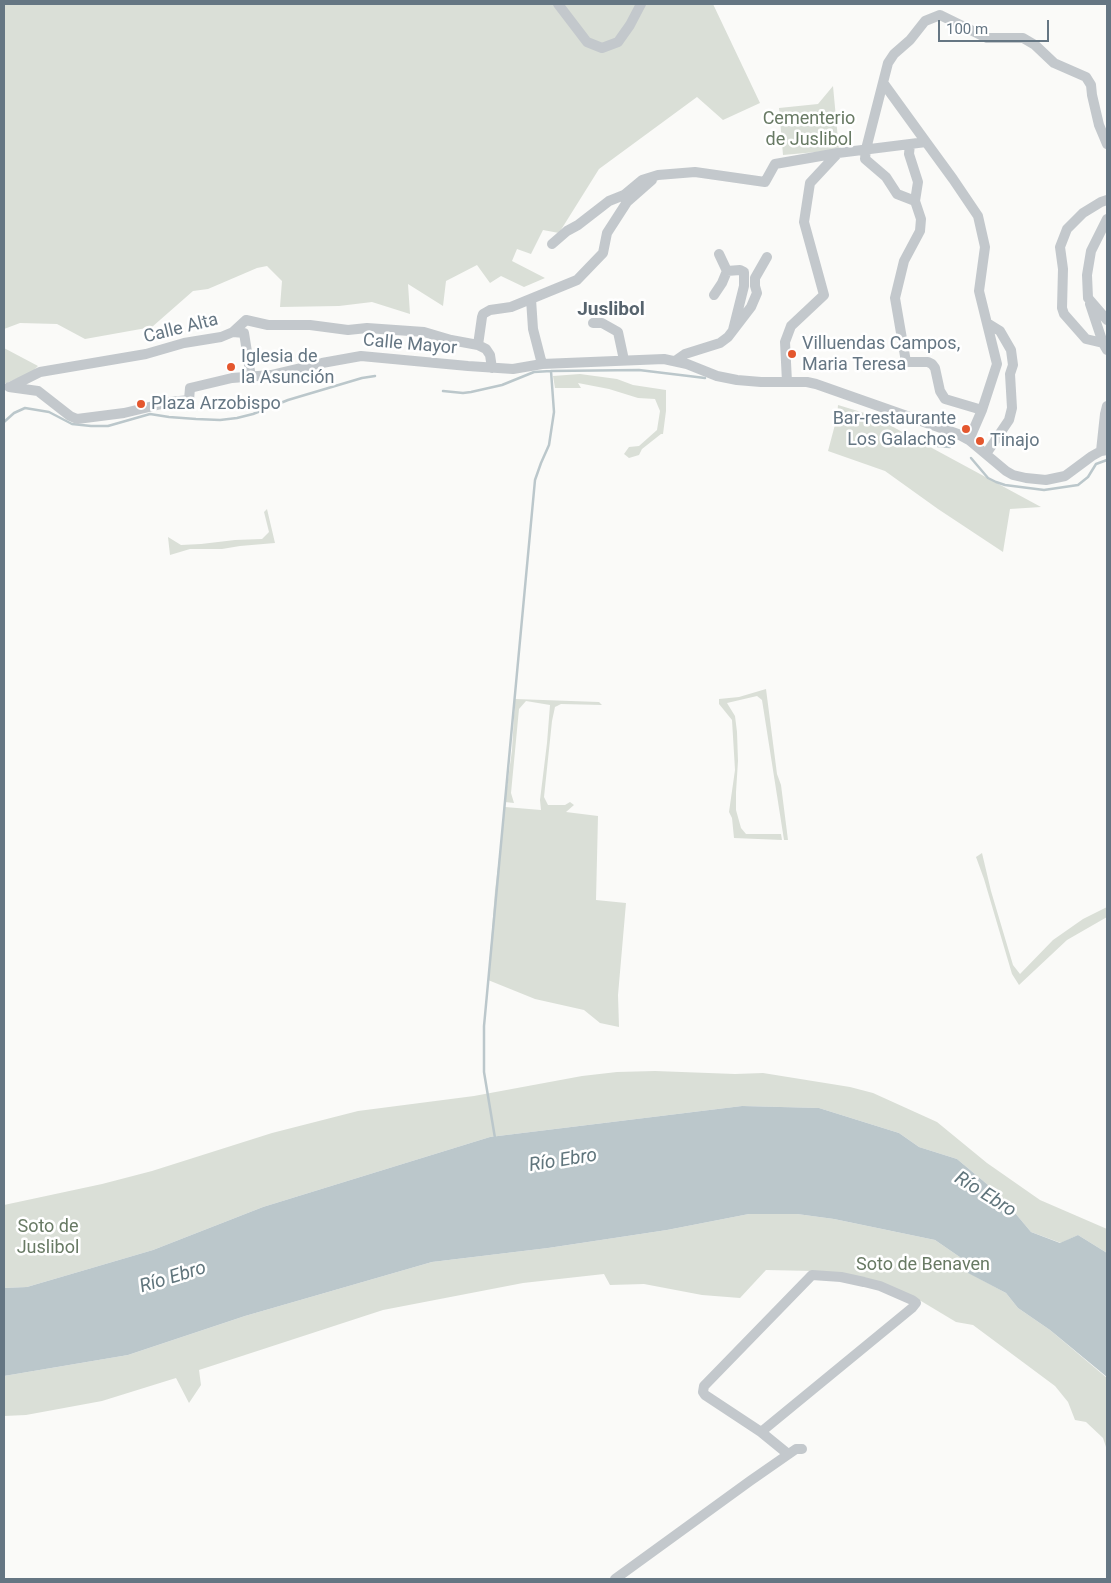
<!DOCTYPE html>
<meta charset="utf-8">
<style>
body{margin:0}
#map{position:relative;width:1111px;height:1583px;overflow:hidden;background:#fafaf8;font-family:Roboto,sans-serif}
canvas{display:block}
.frame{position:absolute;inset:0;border:5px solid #657683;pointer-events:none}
.scale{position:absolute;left:938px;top:20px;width:111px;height:22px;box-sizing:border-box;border:2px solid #657683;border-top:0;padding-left:6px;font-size:15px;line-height:18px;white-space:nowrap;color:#657683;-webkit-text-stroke:4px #fff;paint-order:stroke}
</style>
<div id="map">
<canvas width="1111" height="1583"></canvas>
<div class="frame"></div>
<div class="scale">100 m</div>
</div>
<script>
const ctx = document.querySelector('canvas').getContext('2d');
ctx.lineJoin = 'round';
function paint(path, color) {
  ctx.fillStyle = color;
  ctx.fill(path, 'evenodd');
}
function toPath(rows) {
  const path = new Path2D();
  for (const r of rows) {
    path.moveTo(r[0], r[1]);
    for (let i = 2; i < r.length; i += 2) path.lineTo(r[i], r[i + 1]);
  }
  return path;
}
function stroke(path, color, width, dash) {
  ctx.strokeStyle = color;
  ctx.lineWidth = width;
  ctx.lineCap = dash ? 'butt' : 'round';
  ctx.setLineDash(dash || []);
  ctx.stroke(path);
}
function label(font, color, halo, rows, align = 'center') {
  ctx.font = font + ' Roboto,sans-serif';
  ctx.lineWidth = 5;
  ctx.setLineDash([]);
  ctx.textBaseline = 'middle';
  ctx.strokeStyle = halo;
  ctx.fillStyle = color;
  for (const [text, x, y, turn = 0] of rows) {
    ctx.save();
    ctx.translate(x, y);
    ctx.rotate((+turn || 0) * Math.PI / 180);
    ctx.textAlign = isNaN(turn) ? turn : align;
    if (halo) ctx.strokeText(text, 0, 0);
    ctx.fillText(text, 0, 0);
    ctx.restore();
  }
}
paint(toPath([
 [4,4,713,4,760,103,723,120,697,97,599,169,559,233,543,230,531,254,517,249,512,261,545,278,524,287,501,276,490,283,477,265,446,281,443,306,408,284,410,314,372,302,339,306,280,307,282,281,267,266,257,268,208,289,193,291,152,327,85,339,57,324,20,323,4,329],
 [833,86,839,150,783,155,779,108,818,104],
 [4,348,38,366,32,372,4,384],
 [580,374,617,379,633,385,666,390,666,411,663,434,661,434,642,449,639,455,629,458,624,454,629,447,639,446,657,430,660,411,655,399,638,398,609,389,578,383,581,388,555,388,553,376],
 [838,405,871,415,1041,507,1010,509,1003,552,938,509,885,471,828,451,837,417],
 [267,509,275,543,240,546,222,549,190,549,170,555,168,537,181,545,201,544,235,540,262,539,269,532,264,512],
 [766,689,777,774,781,785,788,840,784,840,762,700,757,696,727,703,735,716,737,732,738,761,736,792,736,810,741,828,746,834,781,834,782,840,734,838,732,818,729,812,735,770,732,720,719,704,719,699,739,697],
 [515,699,599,702,602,705,561,704,555,707,552,721,544,797,548,805,565,805,570,802,574,805,566,812,598,816,596,900,626,903,618,995,619,1027,600,1023,584,1010,535,999,488,980,495,891,505,807,541,810,540,800,547,743,550,705,526,701,519,709,511,793,514,803,505,802,512,750],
 [982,853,991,891,1013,965,1020,974,1053,940,1083,919,1107,907,1107,917,1067,940,1019,985,1012,974,984,879,976,857],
 [655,1071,735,1074,763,1073,850,1087,873,1093,937,1122,987,1163,1040,1200,1107,1229,1107,1253,1078,1235,1061,1243,1031,1232,1000,1195,957,1159,919,1147,899,1133,819,1108,742,1106,490,1137,263,1207,153,1250,27,1287,4,1288,4,1205,102,1184,152,1171,272,1133,358,1111,474,1096,582,1076,617,1072],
 [749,1214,797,1214,834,1219,935,1240,967,1262,969,1273,1006,1293,1018,1308,1050,1330,1107,1378,1107,1450,1103,1438,1086,1422,1075,1420,1068,1402,1055,1386,973,1325,956,1322,921,1301,863,1279,814,1271,766,1270,740,1298,702,1295,644,1284,610,1285,604,1274,523,1283,383,1310,199,1370,201,1385,189,1403,176,1378,102,1401,26,1415,4,1416,4,1376,128,1355,245,1316,432,1262,548,1248,667,1230]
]), '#dadfd7');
paint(toPath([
 [742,1106,819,1108,899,1133,919,1147,957,1159,1000,1195,1031,1232,1060,1243,1078,1235,1107,1253,1107,1377,1050,1330,1018,1308,1006,1293,968,1273,967,1262,935,1240,834,1219,797,1214,749,1214,667,1230,548,1248,432,1262,245,1316,128,1355,4,1376,4,1288,27,1287,153,1250,263,1207,490,1137]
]), '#bbc7cb');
stroke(toPath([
 [443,391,463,393,471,392,502,385,534,372,551,371,639,370,705,378],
 [4,422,14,413,25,408,49,412,72,424,91,426,108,426,150,414,169,417,196,419,220,420,237,418,253,414,288,400,362,378,375,376],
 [924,438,930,443,938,446,950,447],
 [971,458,988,478,996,482,1005,485,1044,490,1078,485,1088,477,1096,464,1107,460],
 [495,1138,484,1072,484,1026,535,480,541,463,549,445,554,412,551,371]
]), '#bbc7cb', 2.5);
stroke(toPath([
 [558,4,587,42,602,48,618,42,630,25,641,4],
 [884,84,926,142],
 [910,144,909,154,918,182,915,201,921,219,920,231,904,261,895,298,906,362,928,362,932,364,935,368,940,391,945,399,982,410],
 [915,201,897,194,886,177,865,159,866,149,888,63,894,54,910,40,925,21,940,15,987,38,1023,38,1035,45,1054,63,1086,77,1091,85,1092,95,1099,125,1107,144],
 [1107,219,1091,251,1087,275,1088,298,1107,320],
 [552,244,567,231,578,225,609,201,624,195,642,180,658,175,695,172,765,182,775,164,838,153,926,142,953,179,978,216,985,247,979,291,997,364,982,410,969,440],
 [727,271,740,270,744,272,744,286,733,330],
 [714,295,722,283,727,271,719,254],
 [531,299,533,329,542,364],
 [1090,304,1103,343,1107,350],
 [593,323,602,323,618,332,624,360],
 [233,332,244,333,251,377],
 [1103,343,1086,339,1064,314,1062,308,1063,269,1060,247,1067,229,1083,213,1101,202,1107,200],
 [675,361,685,354,720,343,728,337,751,307,757,293,755,286,755,278,767,257],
 [492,368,490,355,486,349,478,345,482,317,483,314,490,310,511,307,577,280,603,253,607,233,627,202,652,180],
 [787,382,785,342,791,326,824,295,804,222,810,183,838,153],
 [9,387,38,391,70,416,77,419,124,413,170,402,189,400,190,388,232,378,271,375,322,363,361,356,468,366,513,369,542,364,664,359,687,364,717,376,737,380,761,382,807,382,816,384,958,434,969,440,1006,471,1013,475,1026,478,1046,480,1065,476,1092,456,1101,451,1107,450],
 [10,387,40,372,146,354,184,343,221,337,233,332,246,320,268,325,310,325,348,330,367,328,424,332,451,340,478,345],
 [1101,451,1105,414,1107,406],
 [986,454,1009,420,1012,408,1010,374,1013,365,1011,350,1000,331,987,323],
 [761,1432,912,1308,916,1303,912,1300,880,1286,864,1282,841,1277,812,1275,704,1386,703,1392,705,1395,761,1432,788,1454],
 [615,1579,750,1481,796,1449,802,1449]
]), '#c3c8cc', 10);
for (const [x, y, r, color] of [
 [792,354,5,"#e4572e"],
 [231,367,5,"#e4572e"],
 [141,404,5,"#e4572e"],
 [966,429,5,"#e4572e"],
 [980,441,5,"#e4572e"]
]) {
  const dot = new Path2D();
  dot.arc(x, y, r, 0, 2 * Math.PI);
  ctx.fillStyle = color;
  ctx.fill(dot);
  stroke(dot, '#fff', 2);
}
label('18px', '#687a64', '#fff', [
 ["Cementerio",809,119],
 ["de Juslibol",809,140],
 ["Soto de",48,1227],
 ["Juslibol",48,1248],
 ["Soto de Benaven",923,1265]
]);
label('18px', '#657683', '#fff', [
 ["Calle Alta",181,329,-14],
 ["Calle Mayor",410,345,5]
]);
label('18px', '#657683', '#fff', [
 ["Villuendas Campos,",802,344],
 ["Maria Teresa",802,365],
 ["Iglesia de",241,357],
 ["la Asunción",241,378],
 ["Plaza Arzobispo",151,404],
 ["Bar-restaurante",956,419,"right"],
 ["Los Galachos",956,440,"right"],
 ["Tinajo",990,441]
], 'left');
label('bold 19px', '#57646e', '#fff', [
 ["Juslibol",611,310]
]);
label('italic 19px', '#60757c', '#fff', [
 ["Río Ebro",563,1161,-9],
 ["Río Ebro",985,1195,32],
 ["Río Ebro",173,1278,-17]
]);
</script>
